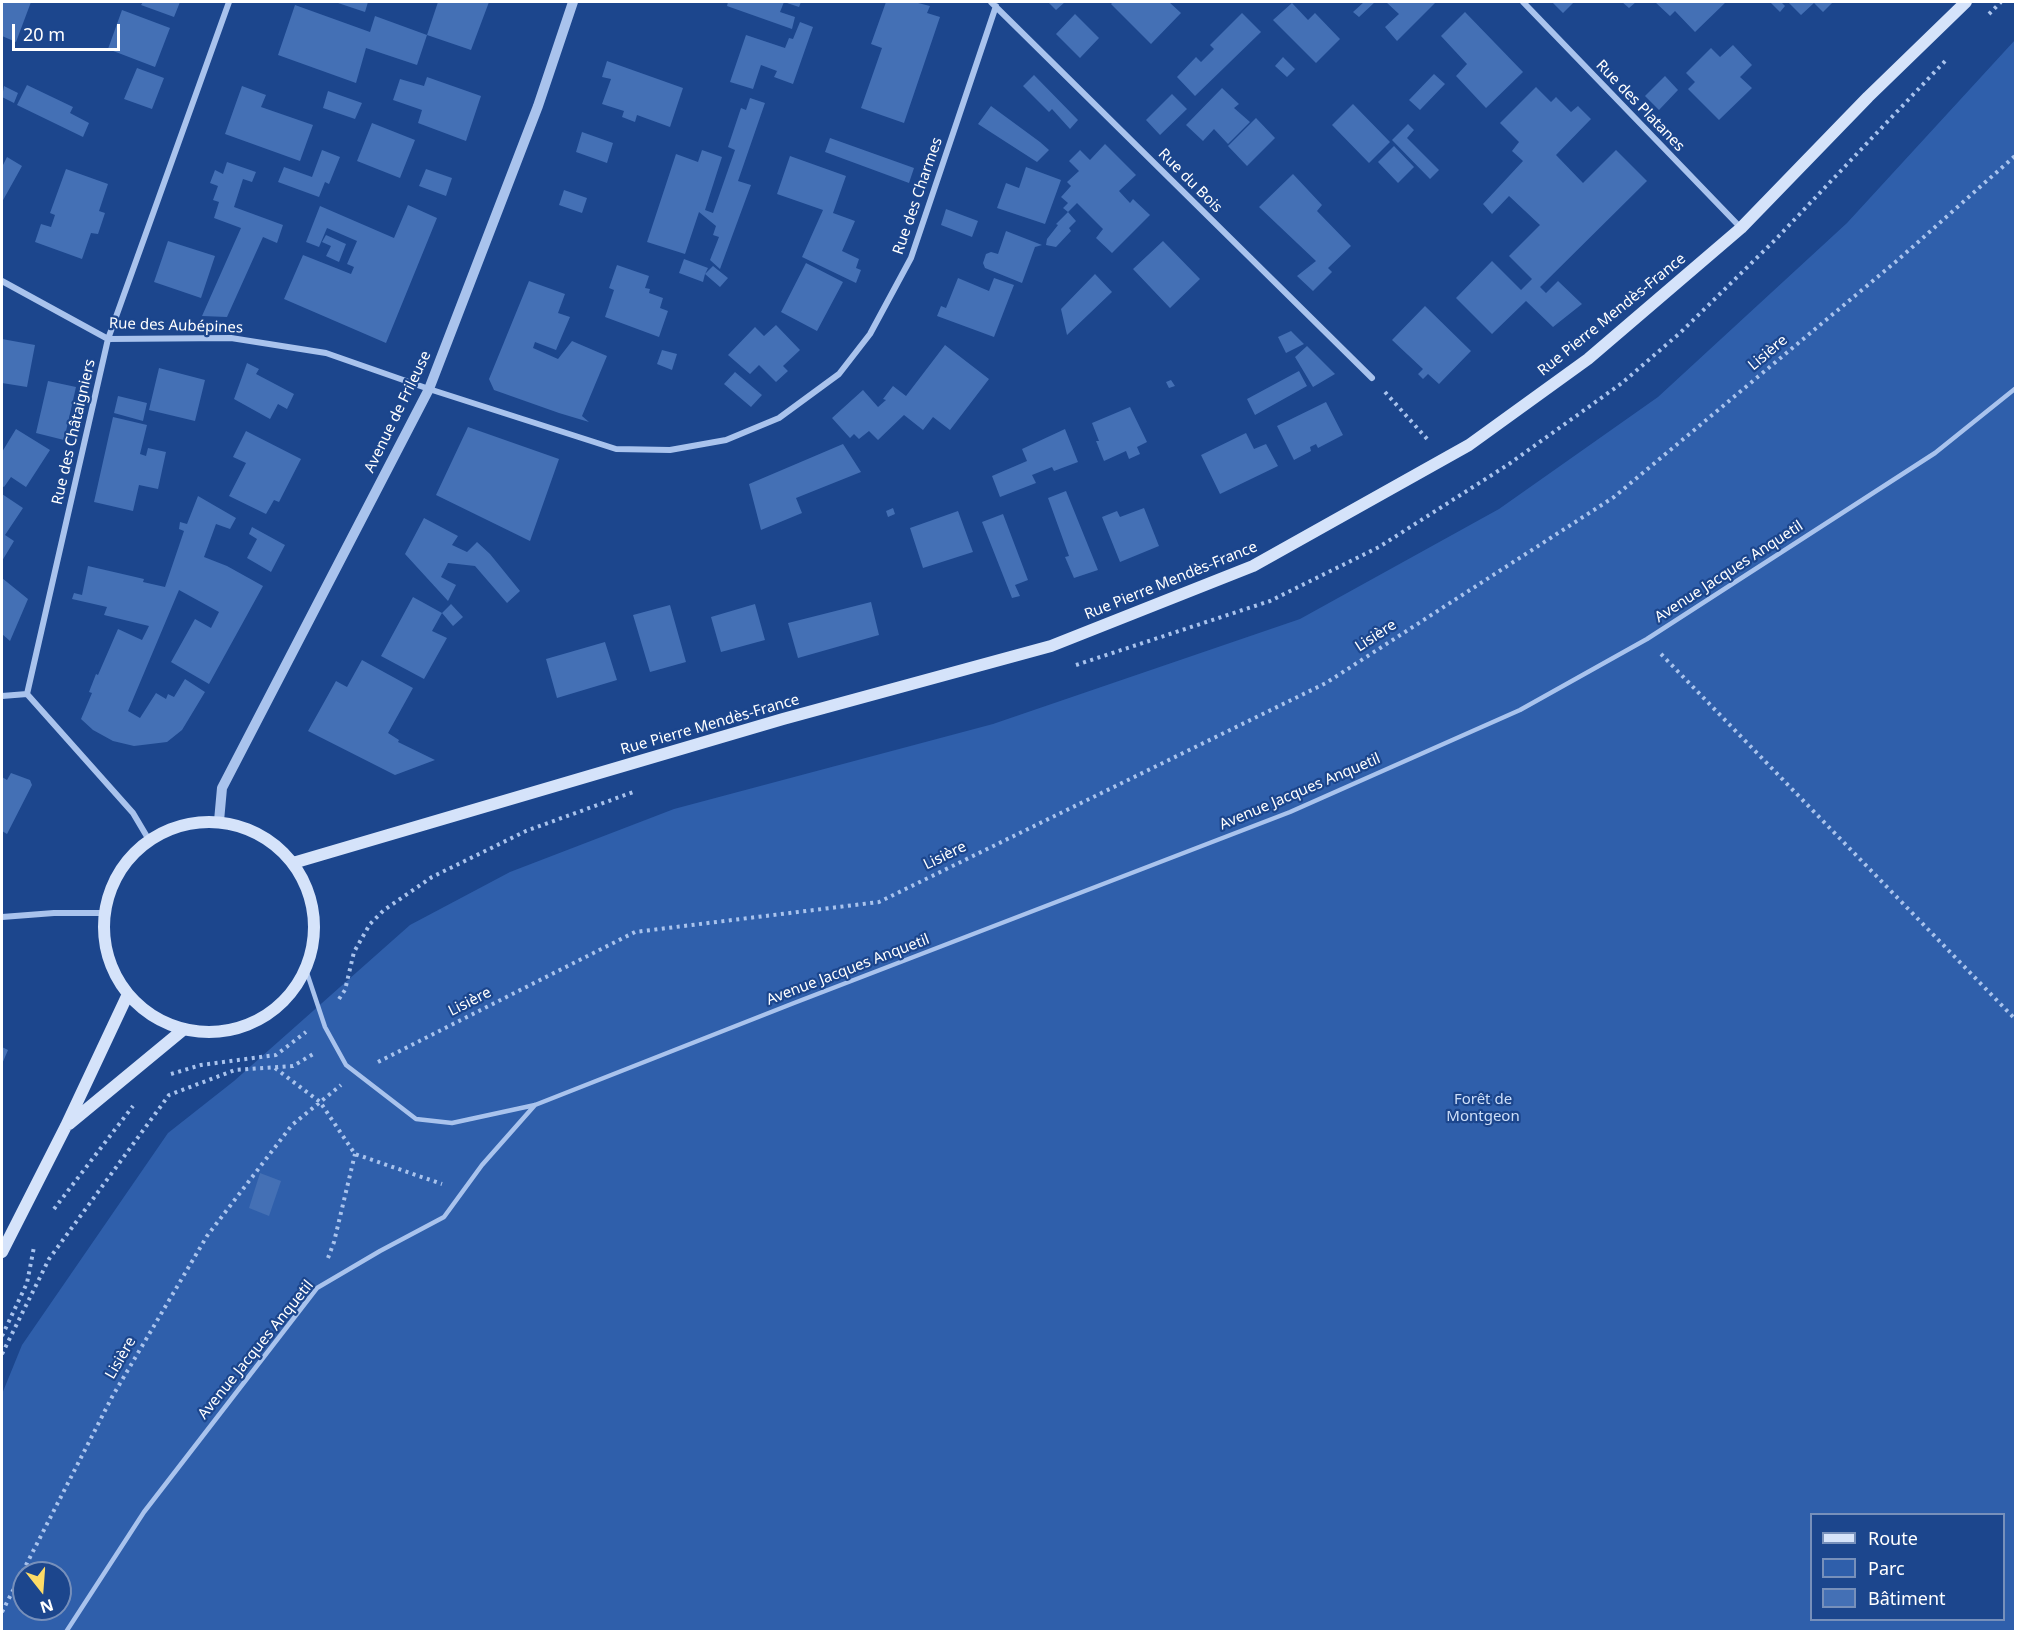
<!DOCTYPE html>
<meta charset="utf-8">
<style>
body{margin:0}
#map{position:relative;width:2017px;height:1633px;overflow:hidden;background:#1c468d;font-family:"Noto Sans",sans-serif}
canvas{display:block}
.frame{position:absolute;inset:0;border:3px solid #fff;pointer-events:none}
.legend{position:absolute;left:1810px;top:1513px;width:195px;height:108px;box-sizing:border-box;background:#1c468d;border:2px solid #7790bb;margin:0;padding:8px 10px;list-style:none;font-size:18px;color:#fff}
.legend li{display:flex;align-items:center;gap:12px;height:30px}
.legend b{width:30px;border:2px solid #7790bb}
.north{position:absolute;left:12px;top:1561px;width:60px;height:60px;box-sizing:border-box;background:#1c468d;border:2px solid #7790bb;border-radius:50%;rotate:163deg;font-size:16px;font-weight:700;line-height:24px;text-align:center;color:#fff}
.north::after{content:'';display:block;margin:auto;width:21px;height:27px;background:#fedc66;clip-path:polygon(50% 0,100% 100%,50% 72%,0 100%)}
.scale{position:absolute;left:12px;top:24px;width:108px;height:27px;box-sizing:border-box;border:3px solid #fff;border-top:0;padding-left:8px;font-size:18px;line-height:21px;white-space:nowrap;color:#fff;-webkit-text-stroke:4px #1c468d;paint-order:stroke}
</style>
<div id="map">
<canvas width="2017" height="1633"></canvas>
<div class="frame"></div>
<ul class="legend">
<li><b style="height:8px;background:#d5e3fa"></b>Route</li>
<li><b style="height:16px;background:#2f5fab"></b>Parc</li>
<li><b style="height:16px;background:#4470b5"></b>Bâtiment</li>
</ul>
<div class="north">N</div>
<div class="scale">20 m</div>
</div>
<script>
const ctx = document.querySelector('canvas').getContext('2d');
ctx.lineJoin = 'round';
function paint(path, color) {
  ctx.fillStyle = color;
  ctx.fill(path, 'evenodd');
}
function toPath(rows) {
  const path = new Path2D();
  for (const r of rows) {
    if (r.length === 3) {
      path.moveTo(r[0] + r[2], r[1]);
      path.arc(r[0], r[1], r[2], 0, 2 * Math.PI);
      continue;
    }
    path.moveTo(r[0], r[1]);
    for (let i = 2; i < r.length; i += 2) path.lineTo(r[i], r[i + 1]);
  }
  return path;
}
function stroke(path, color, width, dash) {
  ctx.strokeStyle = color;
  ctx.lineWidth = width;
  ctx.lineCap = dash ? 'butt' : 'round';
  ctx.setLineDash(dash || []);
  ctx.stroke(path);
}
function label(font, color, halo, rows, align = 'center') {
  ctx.font = font + ' "Noto Sans",sans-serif';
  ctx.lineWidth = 4.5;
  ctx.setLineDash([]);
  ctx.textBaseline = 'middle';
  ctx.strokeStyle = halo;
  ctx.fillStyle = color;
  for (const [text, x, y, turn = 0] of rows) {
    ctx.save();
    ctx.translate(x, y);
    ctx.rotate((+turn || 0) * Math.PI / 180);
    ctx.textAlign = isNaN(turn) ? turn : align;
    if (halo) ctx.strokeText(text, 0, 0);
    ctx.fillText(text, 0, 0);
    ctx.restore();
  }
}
paint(toPath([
 [2015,40,2015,1631,2,1632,2,1394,22,1345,168,1133,234,1081,410,925,510,872,674,809,993,724,1300,619,1499,509,1658,397,1847,223],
 [1812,1514,2004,1514,2004,1620,1812,1620],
 [24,1573,60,1573,60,1609,24,1609]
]), '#2f5fab');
paint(toPath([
 [2,2,31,2,16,42,2,36],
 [143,2,180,2,174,17,141,5],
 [335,2,368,2,365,12],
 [438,2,489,2,471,50,427,35,417,65,366,48,356,83,278,55,295,5,370,32,375,16,427,35],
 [728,2,784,2,780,12,795,17,792,29,727,6],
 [784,2,801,2,799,7],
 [886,2,914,2,930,6,927,13,940,17,904,123,861,108,882,48,871,44],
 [1048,2,1065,2,1056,10],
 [1113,2,1169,2,1181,13,1151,44,1111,4],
 [1364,2,1375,2,1359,17,1353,12],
 [1386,2,1436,2,1397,41,1385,27,1399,14],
 [1552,2,1574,2,1563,13],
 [1622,2,1636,2,1629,8],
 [1655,2,1726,2,1695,32,1675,11,1670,16],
 [1770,2,1781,2,1785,6,1780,12],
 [1788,2,1833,2,1823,12,1814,3,1801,15],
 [1292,3,1308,20,1315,13,1340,39,1316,63,1273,20],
 [122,10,170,28,155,67,108,49],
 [1465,12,1523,72,1486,108,1456,76,1467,64,1441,36],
 [1242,13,1261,32,1195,96,1177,77,1196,57,1201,62,1214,49,1210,45],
 [1075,14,1099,38,1080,58,1056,34],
 [800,22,813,27,793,84,774,77,777,71,761,65,753,89,730,82,746,35,785,48,789,38,793,39],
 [1733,45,1752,65,1740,77,1752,88,1719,120,1688,89,1695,82,1686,73,1711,48,1720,57],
 [1283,57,1295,69,1287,77,1275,66],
 [607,61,683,88,670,127,637,115,635,122,622,117,624,111,602,104,611,79,602,77],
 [137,68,164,78,152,109,124,99],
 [1434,74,1445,84,1420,110,1409,100],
 [1034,75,1078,120,1070,129,1052,109,1049,112,1023,86],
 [1665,76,1678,90,1659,110,1645,96],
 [427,77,481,96,466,141,418,123,422,110,393,100,400,79,424,86],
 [27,85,73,107,70,113,89,123,83,137,17,105],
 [4,86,18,93,14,103,2,97],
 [242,86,266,95,261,107,313,125,300,161,225,134],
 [1536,87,1551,102,1556,97,1571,112,1578,106,1591,119,1556,155,1583,183,1616,150,1647,181,1540,287,1546,293,1558,281,1582,304,1553,327,1526,301,1492,334,1456,298,1492,261,1521,290,1532,279,1509,256,1540,225,1509,196,1492,214,1483,204,1523,161,1512,151,1519,142,1500,123],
 [1222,88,1239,104,1234,108,1250,122,1228,144,1214,129,1203,141,1186,125],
 [328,91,362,103,355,119,323,108],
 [1172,94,1187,109,1160,135,1146,120],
 [750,98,765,103,738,181,751,185,720,269,710,260,719,237,713,235,716,226,699,212,685,254,647,242,676,154,698,162,702,150,722,157,705,210,713,213,735,150,728,147,741,108,746,110],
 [1353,104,1390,142,1369,163,1332,125],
 [991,106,1040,142,1049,150,1037,162,978,124],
 [1256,118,1275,138,1247,166,1228,146],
 [372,123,415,140,400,178,357,161],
 [1408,124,1414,130,1407,138,1439,170,1430,179,1392,140],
 [582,132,613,143,607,163,576,152],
 [830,138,914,168,909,183,825,152],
 [1105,144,1136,175,1119,191,1130,203,1133,199,1150,215,1112,253,1096,238,1103,229,1077,203,1068,212,1063,208,1068,203,1061,197,1071,186,1067,182,1079,171,1069,161,1080,150,1090,160],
 [1394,146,1414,167,1398,183,1378,162],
 [322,150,340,157,329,184,325,182,319,197,278,182,284,167,312,177],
 [790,156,846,176,833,213,855,221,842,251,859,259,856,268,861,270,856,283,802,257,823,210,777,194],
 [7,157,22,166,2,202,2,167],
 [227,162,256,172,252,182,243,179,234,207,283,225,277,243,263,237,227,317,202,316,241,228,214,218,219,202,213,200,218,186,210,183,215,170,223,174],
 [1026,167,1061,180,1045,224,997,208,1006,183,1019,188],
 [66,169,108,184,99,211,105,213,98,234,91,233,82,259,35,242,41,224,51,227,55,215,50,213],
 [426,169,452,178,446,196,419,186],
 [1293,174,1322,205,1317,211,1351,246,1328,268,1332,272,1313,291,1297,276,1316,261,1259,207],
 [564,190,587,198,582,213,559,205],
 [408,205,437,218,386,343,284,299,303,255,351,274,354,267,347,264,357,241,327,228,319,247,306,242,320,206,394,238],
 [946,209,978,221,972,237,941,225],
 [1068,212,1076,221,1069,228,1071,231,1056,247,1046,245,1047,239,1058,225,1056,224],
 [1006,231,1042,245,1035,247,1022,283,985,268,983,263,986,254,991,252,998,254],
 [326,235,346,244,339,262,326,256,331,246,322,242],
 [168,241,215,256,201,298,154,282],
 [1163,241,1200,279,1170,308,1133,269],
 [684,259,708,268,705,274,713,266,728,278,720,287,705,274,703,282,679,273],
 [806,263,843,282,817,331,781,312],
 [617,265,649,276,645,288,650,289,649,293,663,298,660,308,668,311,659,337,605,317,614,290,609,288],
 [1095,274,1112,292,1067,335,1061,309],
 [958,278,989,291,994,278,1014,285,994,337,937,316,941,306,946,308],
 [529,281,565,294,558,313,570,317,556,350,535,342,533,348,558,359,572,341,607,356,582,416,589,422,559,413,494,390,489,379],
 [1425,306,1471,351,1439,384,1428,374,1423,379,1418,374,1423,369,1392,340],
 [776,325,800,350,783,366,788,371,776,382,759,365,750,374,728,355,755,327,764,336],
 [1291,331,1304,344,1286,353,1278,337],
 [2,339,35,345,27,387,2,383],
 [945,345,989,379,950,430,933,417,923,430,904,415,878,440,869,431,859,439,854,434,850,438,832,418,863,390,878,407,886,400,883,399,893,386,906,396],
 [1307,346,1335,374,1313,387,1295,357],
 [662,350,677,354,672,370,657,364],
 [247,363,259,369,256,374,294,394,287,409,278,404,270,419,234,399],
 [159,368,205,380,195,421,149,410],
 [1299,371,1307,386,1255,415,1247,399],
 [735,372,762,395,751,407,724,384],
 [1171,380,1175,386,1169,388,1166,382],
 [48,381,76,387,64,440,36,433],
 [118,396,147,403,143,421,114,413],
 [1326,402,1343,435,1318,448,1316,444,1310,447,1311,451,1294,460,1277,426],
 [1130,407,1147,442,1137,447,1140,454,1129,459,1126,451,1104,461,1096,441,1099,441,1092,423],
 [113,417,147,425,140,454,146,456,148,448,166,452,158,489,139,485,133,511,94,502],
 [468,427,559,459,530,541,436,495],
 [16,429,50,450,26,487,11,477,4,487,2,486,2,452],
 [1065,429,1078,462,1054,471,1052,467,1032,475,1036,483,1000,497,992,476,1027,461,1022,449],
 [246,431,301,459,279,502,274,500,266,514,229,496,246,463,233,457],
 [1246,433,1254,449,1266,444,1278,466,1220,494,1201,455],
 [843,444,861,472,796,498,802,513,761,530,749,484],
 [1066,491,1098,570,1074,578,1065,557,1069,556,1048,498],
 [2,494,23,508,5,535,14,541,2,561],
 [198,496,236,518,230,529,216,524,204,557,227,566,263,586,209,684,171,662,195,619,211,628,219,612,179,590,128,711,140,718,156,693,166,699,168,694,174,697,185,679,205,692,182,730,167,742,134,746,113,741,93,730,81,719,92,693,89,692,96,674,98,675,118,629,142,640,149,626,104,615,107,607,72,599,74,593,82,595,88,566,144,579,143,582,165,587,184,531,179,529,180,522,187,524],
 [893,508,895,514,888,517,886,511],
 [1144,508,1159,546,1120,562,1102,517,1117,511,1120,517],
 [958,511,973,552,923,568,910,528],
 [1003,514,1028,580,1015,585,1020,596,1012,598,982,522],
 [424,518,458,536,452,545,467,552,477,542,490,554,520,591,507,603,475,566,448,563,441,577,456,585,448,601,405,554],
 [252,527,285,545,271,572,247,558,257,539,249,534],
 [2,578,28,599,10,641,2,634],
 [413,597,442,613,451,604,463,617,453,626,442,613,432,631,447,638,424,679,381,656],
 [871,602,879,635,798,658,788,623],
 [755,604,765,640,721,652,711,617],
 [670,605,686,662,650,672,633,615],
 [605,642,617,680,557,698,546,659],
 [362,660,413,688,388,733,399,740,398,742,435,760,395,775,308,731,336,681,347,687],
 [11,773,30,780,32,785,7,834,2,831,2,777,7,780],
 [2,1047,8,1050,2,1064],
 [260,1173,281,1181,269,1216,249,1208]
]), '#4470b5');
stroke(toPath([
 [1989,14,2001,2],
 [1385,392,1428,440],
 [1661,654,2016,1020],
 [1076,665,1270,601,1379,547,1509,464,1622,383,1681,332,1776,239,1947,59],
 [339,999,345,990,354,952,370,924,384,910,432,877,526,831,636,791],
 [378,1062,635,932,879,902,1326,683,1614,497,1899,259,2016,155],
 [275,1068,320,1102,355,1154,442,1184],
 [171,1074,201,1065,276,1055,306,1032],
 [54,1209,133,1106],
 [328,1258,334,1242,355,1154],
 [2,1336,27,1283,34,1247],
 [2,1354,49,1259,169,1095,235,1070,293,1066,315,1053],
 [2,1612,112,1397,207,1236,292,1125,341,1085]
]), '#a9c3ed', 4, [3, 4.5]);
stroke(toPath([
 [306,970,325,1027,346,1065,416,1119,452,1123,535,1105,794,1003,1290,812,1520,710,1647,639,1935,453,2016,388],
 [66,1632,144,1512,317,1288,380,1251,444,1217,482,1165,535,1105]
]), '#a9c3ed', 4.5);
stroke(toPath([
 [991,2,1372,378],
 [1523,2,1741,228],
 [2,281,108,339,231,338,326,353,429,389,616,449,670,450,726,440,779,418,839,374,870,334,911,258,996,6],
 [27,694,108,339,229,2],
 [27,694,133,813,149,840],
 [2,696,27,694],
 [2,917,54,913,105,913]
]), '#a9c3ed', 6);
stroke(toPath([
 [219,821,222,788,429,389,538,106,573,2]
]), '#a9c3ed', 10);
stroke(toPath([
 [209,927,105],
 [293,863,783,719,1051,646,1253,566,1469,445,1588,359,1741,228,1868,97,1966,2],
 [69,1124,184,1029],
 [2,1252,66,1126,128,994]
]), '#d5e3fa', 12);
label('15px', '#fff', '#1c468d', [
 ["Rue des Platanes",1640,106,46],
 ["Rue du Bois",1190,181,45],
 ["Rue des Charmes",918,196,-71],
 ["Rue Pierre Mendès-France",1612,315,-39],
 ["Rue des Aubépines",176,326,2],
 ["Lisière",1768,353,-40],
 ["Avenue de Frileuse",398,412,-64],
 ["Rue des Châtaigniers",74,432,-77],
 ["Avenue Jacques Anquetil",1729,572,-33],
 ["Rue Pierre Mendès-France",1171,581,-22],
 ["Lisière",1376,636,-33],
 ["Rue Pierre Mendès-France",710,725,-16],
 ["Avenue Jacques Anquetil",1300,792,-23],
 ["Lisière",945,856,-26],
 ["Avenue Jacques Anquetil",848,970,-21],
 ["Lisière",470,1002,-27],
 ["Avenue Jacques Anquetil",256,1350,-51],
 ["Lisière",121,1358,-60]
]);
label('15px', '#cedff9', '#1c468d', [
 ["Forêt de",1483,1100],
 ["Montgeon",1483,1117]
]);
</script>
